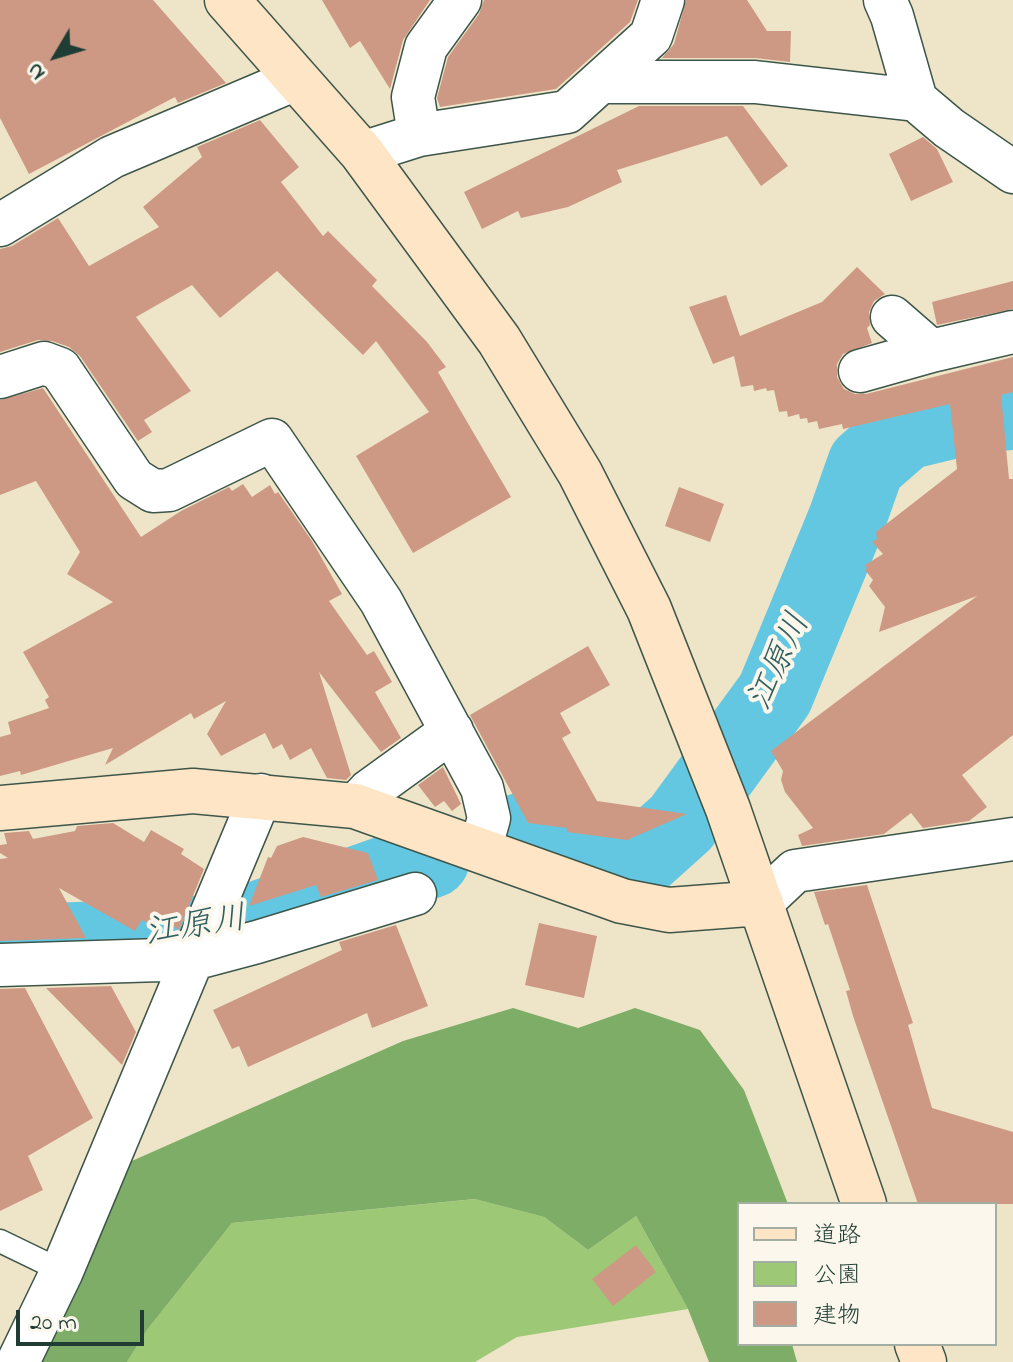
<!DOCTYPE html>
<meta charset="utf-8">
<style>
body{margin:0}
#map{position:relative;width:1013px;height:1362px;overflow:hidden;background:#eee5c8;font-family:"Indie Flower","Klee One",sans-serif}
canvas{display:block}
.legend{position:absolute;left:737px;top:1202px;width:260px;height:144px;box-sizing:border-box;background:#fbf7ec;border:2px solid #a3ada2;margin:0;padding:10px 14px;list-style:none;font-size:24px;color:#1f3d34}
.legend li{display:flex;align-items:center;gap:16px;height:40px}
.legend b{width:40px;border:2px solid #a3ada2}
.north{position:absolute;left:16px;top:16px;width:80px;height:80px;-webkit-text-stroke:6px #fbf7ec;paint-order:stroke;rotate:232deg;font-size:22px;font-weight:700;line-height:32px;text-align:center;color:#1f3d34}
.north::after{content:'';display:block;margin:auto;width:28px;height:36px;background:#1f3d34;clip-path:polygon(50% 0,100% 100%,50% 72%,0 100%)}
.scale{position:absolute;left:16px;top:1310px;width:128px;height:36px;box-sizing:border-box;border:4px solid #1f3d34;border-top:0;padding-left:10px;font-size:24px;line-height:28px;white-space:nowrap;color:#1f3d34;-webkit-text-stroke:6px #fbf7ec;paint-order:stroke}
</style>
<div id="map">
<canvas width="1013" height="1362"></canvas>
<ul class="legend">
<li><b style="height:10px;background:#fde5c5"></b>道路</li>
<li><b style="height:22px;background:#9dc976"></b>公園</li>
<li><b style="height:22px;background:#cd9984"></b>建物</li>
</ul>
<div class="north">N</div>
<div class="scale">20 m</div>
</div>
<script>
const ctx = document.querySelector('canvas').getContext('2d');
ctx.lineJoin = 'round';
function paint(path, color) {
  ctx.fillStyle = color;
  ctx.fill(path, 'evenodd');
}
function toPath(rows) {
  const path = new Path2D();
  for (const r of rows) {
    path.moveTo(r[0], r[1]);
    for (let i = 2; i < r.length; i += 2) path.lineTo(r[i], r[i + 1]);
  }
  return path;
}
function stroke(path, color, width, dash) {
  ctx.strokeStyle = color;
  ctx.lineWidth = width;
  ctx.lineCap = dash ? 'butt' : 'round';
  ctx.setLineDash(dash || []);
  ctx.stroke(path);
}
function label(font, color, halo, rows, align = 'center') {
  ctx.font = font + ' "Indie Flower","Klee One",sans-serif';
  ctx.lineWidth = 8;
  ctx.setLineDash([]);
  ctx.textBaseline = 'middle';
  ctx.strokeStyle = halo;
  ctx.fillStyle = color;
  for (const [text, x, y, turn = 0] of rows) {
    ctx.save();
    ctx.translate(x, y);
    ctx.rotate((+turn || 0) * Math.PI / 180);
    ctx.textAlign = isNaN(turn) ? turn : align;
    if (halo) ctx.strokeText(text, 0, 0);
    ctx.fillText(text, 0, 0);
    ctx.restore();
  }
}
paint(toPath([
 [476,1199,544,1217,588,1250,636,1216,688,1309,517,1337,475,1362,127,1362,147,1330,232,1223]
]), '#9dc976');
paint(toPath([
 [513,1008,578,1028,635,1008,700,1030,744,1090,788,1204,739,1204,739,1344,792,1344,797,1362,709,1362,688,1309,636,1216,588,1250,544,1217,475,1199,232,1223,147,1330,127,1362,32,1362,125,1164,403,1041]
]), '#7ead67');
stroke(toPath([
 [514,834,524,831,599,859,642,858,681,823,775,694,847,519,866,465,905,431,975,414,1013,411],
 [0,944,180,937,230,930,431,859]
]), '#63c7e1', 78);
paint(toPath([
 [0,0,153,0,226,83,178,103,175,97,29,174,0,118],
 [322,0,430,0,403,40,390,89,360,41,350,48],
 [484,0,638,0,630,22,556,89,440,107,437,98,448,57,479,14],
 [686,0,747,0,767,31,791,31,790,62,755,58,662,58,674,44],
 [639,106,743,106,788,166,761,186,727,136,617,170,622,182,568,207,521,218,518,211,482,229,464,192],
 [260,120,299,167,281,182,323,236,328,231,377,280,372,286,427,342,446,367,438,372,511,497,413,553,356,456,429,412,376,341,363,355,277,271,220,318,192,285,136,317,191,391,144,420,152,432,138,441,80,356,69,347,52,341,38,340,0,352,0,249,12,246,58,218,89,266,159,227,143,207,202,157,197,147],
 [923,137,937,149,953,182,911,201,889,154],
 [857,267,885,294,874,301,869,312,870,325,867,328,872,343,843,354,837,364,837,377,844,389,855,394,866,394,1013,357,1013,392,1001,395,1009,479,1013,479,1013,735,962,775,987,807,969,821,923,828,911,813,884,834,802,846,798,835,813,828,785,792,781,780,783,771,771,751,977,596,879,632,885,607,869,586,873,580,865,570,867,568,865,565,883,554,872,542,877,539,876,532,957,469,950,404,843,429,842,424,819,429,817,421,808,423,807,418,800,419,799,414,788,417,787,411,779,412,774,390,767,391,766,388,754,391,753,385,741,387,734,356,713,364,689,307,726,295,740,336,822,302],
 [1013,281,1013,309,937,325,932,302],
 [43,388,141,537,181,511,229,487,232,491,243,484,252,497,270,485,275,494,278,492,312,541,342,594,329,601,367,655,374,651,392,682,375,692,401,738,381,752,319,672,351,775,346,780,327,778,311,748,290,760,282,744,273,749,265,733,221,756,207,734,226,701,194,719,191,713,105,765,113,748,21,775,20,771,0,776,0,737,11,734,8,722,49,708,45,700,49,697,23,652,113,602,67,574,80,552,36,481,0,495,0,400],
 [679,487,724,504,710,542,665,526],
 [588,646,610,685,560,713,571,733,562,738,597,801,687,814,627,840,567,832,567,828,528,823,470,715],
 [443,767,461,804,452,811,444,801,435,807,418,785],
 [113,823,144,842,151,830,184,849,181,854,204,869,179,930,158,917,152,925,142,920,135,931,59,888,86,938,0,941,0,859,8,858,0,853,0,845,7,844,4,833,29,831,33,839,75,831,77,826],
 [303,837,368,853,378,880,321,897,316,885,249,906,268,857,271,858,277,846],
 [867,885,913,1023,908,1025,932,1108,1013,1132,1013,1204,918,1204,853,1016,846,991,850,990,828,924,825,925,814,892],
 [539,923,597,936,584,998,525,985],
 [396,925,428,1006,372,1028,367,1013,248,1067,239,1046,232,1049,213,1010,342,950,339,942],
 [111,986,136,1032,122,1065,46,988],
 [25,988,93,1118,28,1156,43,1190,0,1211,0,989],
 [636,1245,656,1272,613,1306,592,1279]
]), '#cd9984');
const lane = toPath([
 [0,1241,62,1271]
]);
const street = toPath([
 [885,0,892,16,916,100,949,128,1013,172],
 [602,82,755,82,916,100],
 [419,135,413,97,426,47,460,0],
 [362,153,419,135,567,112,651,36,663,0],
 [0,225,112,157,296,79],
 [892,317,931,351],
 [860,371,931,351,1013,332],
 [0,377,44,363,60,369,134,479,153,491,169,490,272,440,381,601,482,788,489,818,480,850],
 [355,806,369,791,452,731],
 [761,903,795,871,1013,839],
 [0,965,193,959,257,942,415,894],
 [18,1362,62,1271,261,795]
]);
const secondary = toPath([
 [227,0,362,153,499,340,580,473,649,609,728,809,864,1204],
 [0,808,193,791,355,806,622,901,669,910,761,903],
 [917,1344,924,1362]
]);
stroke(lane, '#3e564a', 25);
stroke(street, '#3e564a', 45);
stroke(secondary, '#3e564a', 47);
stroke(lane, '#fff', 22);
stroke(street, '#fff', 42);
stroke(secondary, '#fde5c5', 44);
label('italic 34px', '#30605f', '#fbf7ec', [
 ["江原川",782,663,-65],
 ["江原川",196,929,-9]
]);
</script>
